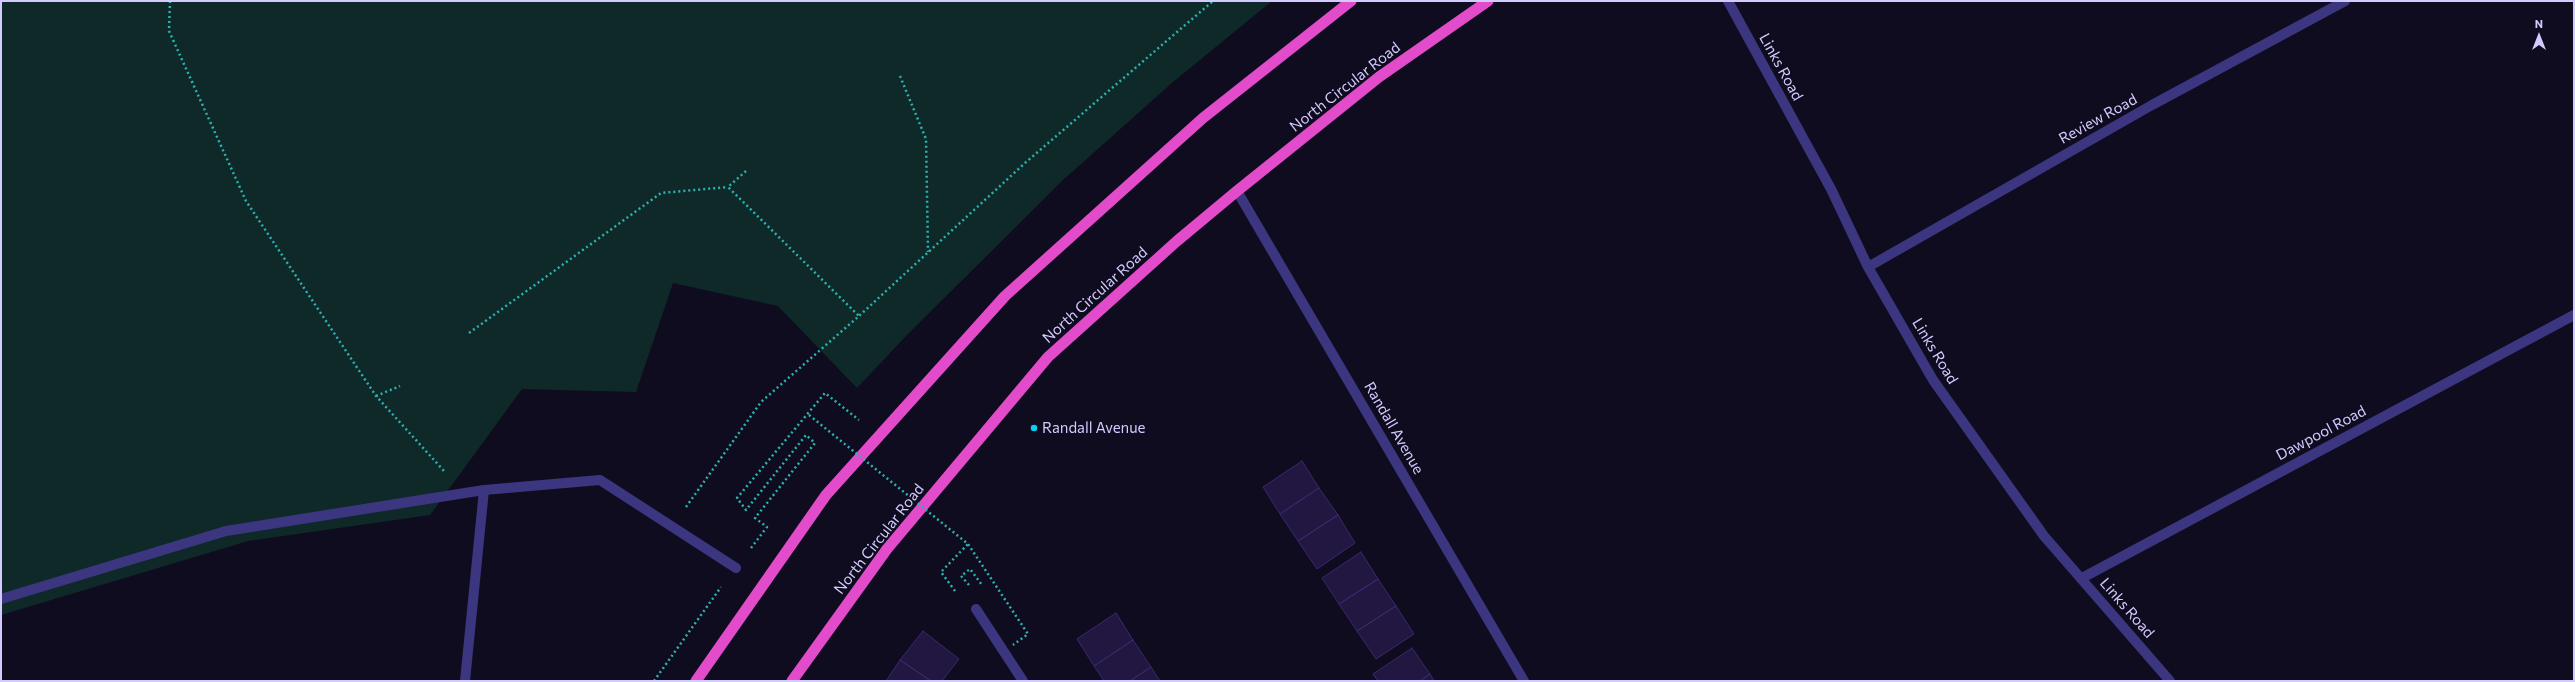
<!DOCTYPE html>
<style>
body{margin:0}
#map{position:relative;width:2575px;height:682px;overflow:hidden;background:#100c1f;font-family:Commissioner,sans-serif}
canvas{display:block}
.frame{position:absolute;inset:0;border:2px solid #d3caff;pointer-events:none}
.north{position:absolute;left:2519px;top:16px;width:40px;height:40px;-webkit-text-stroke:3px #100c1f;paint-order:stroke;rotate:0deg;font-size:11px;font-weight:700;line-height:16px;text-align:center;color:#d3caff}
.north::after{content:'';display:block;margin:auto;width:14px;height:18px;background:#d3caff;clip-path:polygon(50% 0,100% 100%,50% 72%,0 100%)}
</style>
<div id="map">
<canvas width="2575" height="682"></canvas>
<div class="frame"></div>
<div class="north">N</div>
</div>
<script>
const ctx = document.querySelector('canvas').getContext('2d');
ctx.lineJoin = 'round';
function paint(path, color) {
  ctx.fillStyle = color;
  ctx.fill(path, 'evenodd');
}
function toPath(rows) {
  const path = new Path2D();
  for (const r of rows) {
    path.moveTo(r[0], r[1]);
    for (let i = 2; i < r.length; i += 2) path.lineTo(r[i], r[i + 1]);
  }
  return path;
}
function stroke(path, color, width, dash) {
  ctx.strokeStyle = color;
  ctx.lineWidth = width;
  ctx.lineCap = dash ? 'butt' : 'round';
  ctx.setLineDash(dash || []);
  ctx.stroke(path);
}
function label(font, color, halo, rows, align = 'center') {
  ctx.font = font + ' Commissioner,sans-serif';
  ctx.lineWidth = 3.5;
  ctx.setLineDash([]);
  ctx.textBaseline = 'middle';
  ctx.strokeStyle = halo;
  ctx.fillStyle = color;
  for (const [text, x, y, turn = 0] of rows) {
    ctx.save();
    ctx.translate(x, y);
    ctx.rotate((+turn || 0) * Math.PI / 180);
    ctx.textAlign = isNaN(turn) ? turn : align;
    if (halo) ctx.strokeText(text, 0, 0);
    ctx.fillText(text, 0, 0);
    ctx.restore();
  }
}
paint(toPath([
 [1,1,1272,1,1173,82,1063,180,906,336,857,388,778,306,673,283,636,392,522,389,430,515,248,541,1,615]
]), '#0f2929');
const building = toPath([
 [1302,461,1319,488,1280,514,1263,487,1302,461],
 [1319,488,1338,515,1298,541,1280,514,1319,488],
 [1338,515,1355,543,1317,569,1298,541,1338,515],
 [1361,552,1378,579,1339,604,1322,578,1361,552],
 [1378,579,1396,606,1357,631,1339,604,1378,579],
 [1396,606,1414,634,1376,659,1357,631,1396,606],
 [1116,613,1133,640,1094,666,1077,639,1116,613],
 [923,631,959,659,942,681,931,681,900,660,923,631],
 [1133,640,1151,667,1130,681,1104,681,1094,666,1133,640],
 [1412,648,1430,674,1420,681,1378,681,1373,674,1412,648],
 [900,660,931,681,886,681,900,660],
 [1151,667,1160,681,1130,681,1151,667],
 [1430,674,1434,681,1420,681,1430,674]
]);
paint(building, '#221741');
stroke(building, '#3a296d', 1);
stroke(toPath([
 [170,1,169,31,246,201,376,396,444,471],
 [900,76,926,139,928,252],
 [746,171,728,187,859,316],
 [469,333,661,193,728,187],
 [376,396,400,386],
 [686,507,761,402,859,316,1025,163,1213,1],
 [751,548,767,527,755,518,815,443,806,435,746,510,737,498,825,393,859,420],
 [969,585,961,576,970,569,982,585],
 [955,591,941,572,968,544],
 [654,681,721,587]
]), '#2ab3b1', 2.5, [2, 3]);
stroke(toPath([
 [484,490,600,480,736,568],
 [1,599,226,531,484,490,465,681]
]), '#3c3680', 10);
stroke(toPath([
 [1728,1,1831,189,1868,267,1933,380,2044,536,2170,681],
 [1237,191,1524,681],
 [1868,267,2152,105,2345,1],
 [2082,578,2574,315],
 [976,609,1023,681]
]), '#3c3680', 10);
stroke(toPath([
 [696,681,826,495,1005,296,1203,118,1351,1],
 [792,681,887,549,1048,357,1177,241,1237,191,1379,77,1488,1]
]), '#e24bca', 11);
stroke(toPath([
 [809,415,968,544,1028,634,1013,645]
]), '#2ab3b1', 2.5, [2, 3]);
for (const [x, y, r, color] of [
 [1034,428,4,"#00d1f5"]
]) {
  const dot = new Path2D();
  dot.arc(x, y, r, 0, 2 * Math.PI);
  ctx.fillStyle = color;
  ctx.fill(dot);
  stroke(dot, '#100c1f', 1.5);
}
label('15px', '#d3caff', '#100c1f', [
 ["Links Road",1781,67,61],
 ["North Circular Road",1345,87,-38],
 ["Review Road",2098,119,-29],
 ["North Circular Road",1095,295,-42],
 ["Links Road",1935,351,59],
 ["Randall Avenue",1394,428,60],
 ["Dawpool Road",2321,433,-28],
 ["North Circular Road",879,539,-52],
 ["Links Road",2127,608,49]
]);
label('15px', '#d3caff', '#100c1f', [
 ["Randall Avenue",1042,428]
], 'left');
</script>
